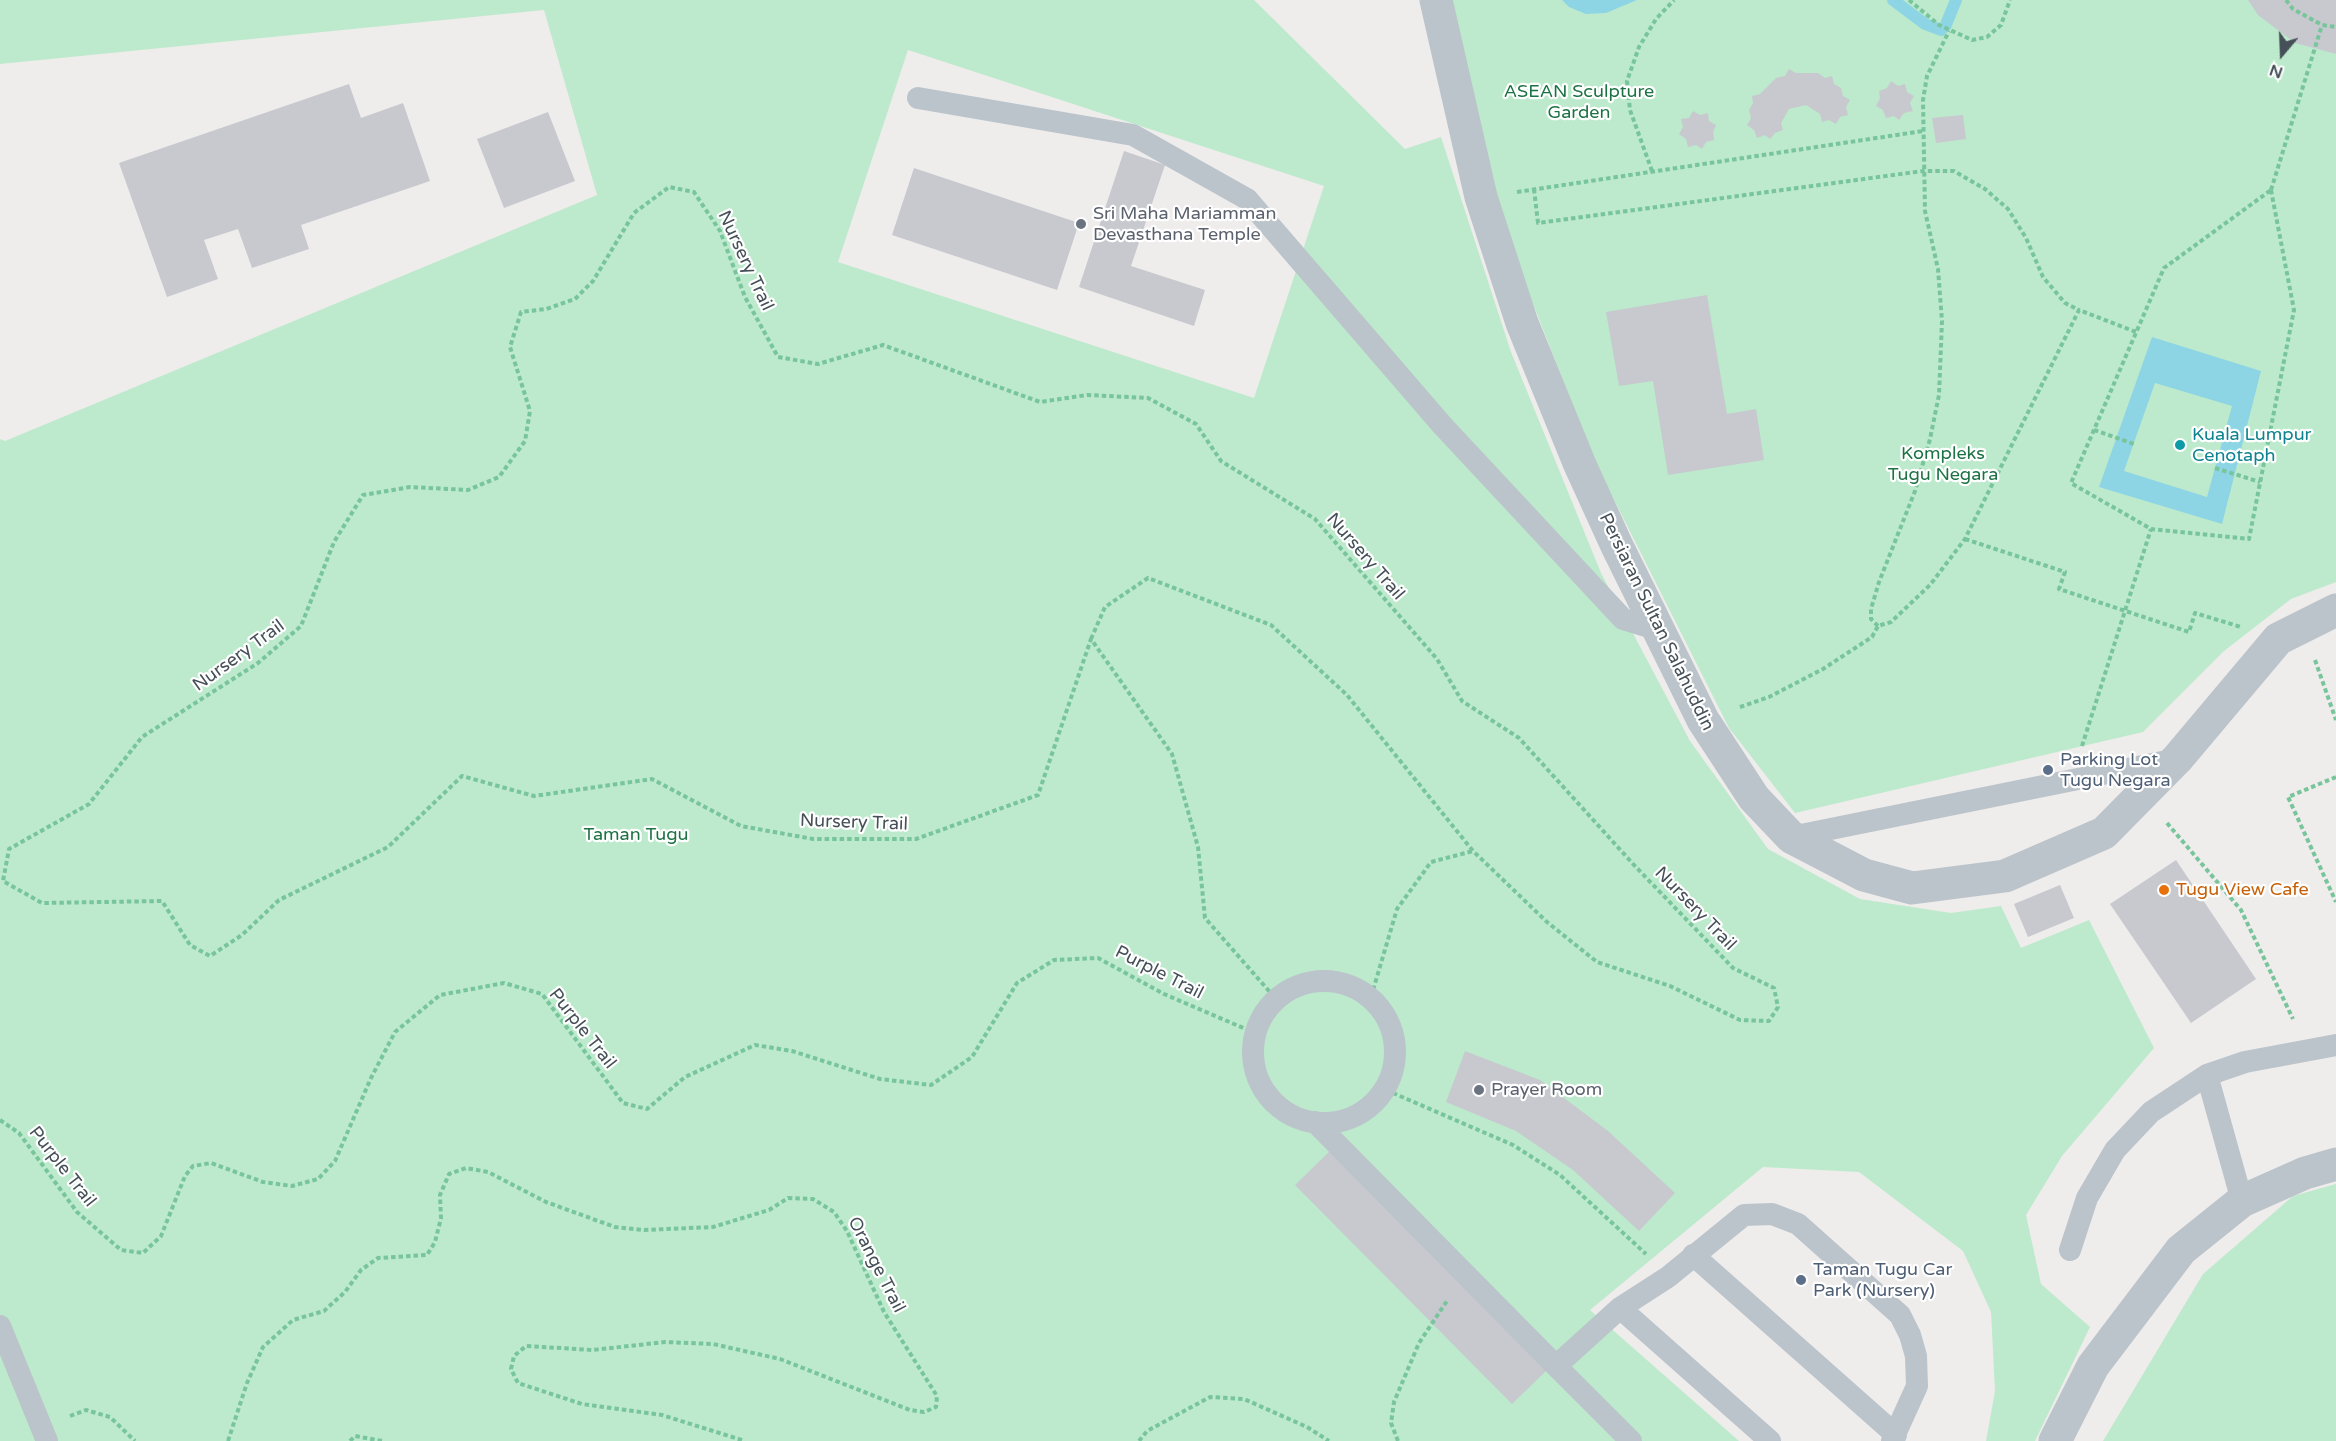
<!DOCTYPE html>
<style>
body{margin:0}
#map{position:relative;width:2336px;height:1441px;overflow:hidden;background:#efecec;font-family:"Varela Round",sans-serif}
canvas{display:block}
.north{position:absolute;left:2252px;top:24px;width:60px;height:60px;-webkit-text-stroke:4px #fff;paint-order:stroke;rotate:199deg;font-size:16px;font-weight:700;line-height:24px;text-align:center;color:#465058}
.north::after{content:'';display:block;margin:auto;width:21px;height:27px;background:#465058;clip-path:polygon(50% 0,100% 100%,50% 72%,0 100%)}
</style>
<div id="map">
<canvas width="2336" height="1441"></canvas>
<div class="north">N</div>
</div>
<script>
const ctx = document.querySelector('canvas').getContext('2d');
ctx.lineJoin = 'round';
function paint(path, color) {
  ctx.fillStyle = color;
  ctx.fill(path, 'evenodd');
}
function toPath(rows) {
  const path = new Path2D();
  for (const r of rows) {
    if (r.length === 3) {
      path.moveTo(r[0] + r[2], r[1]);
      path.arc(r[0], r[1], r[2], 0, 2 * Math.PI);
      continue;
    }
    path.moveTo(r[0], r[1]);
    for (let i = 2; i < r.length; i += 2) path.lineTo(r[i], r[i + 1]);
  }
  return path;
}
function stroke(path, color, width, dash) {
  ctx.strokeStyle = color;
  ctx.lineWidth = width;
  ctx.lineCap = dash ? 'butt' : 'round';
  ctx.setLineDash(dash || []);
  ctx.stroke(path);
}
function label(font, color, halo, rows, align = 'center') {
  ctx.font = font + ' "Varela Round",sans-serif';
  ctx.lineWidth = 4.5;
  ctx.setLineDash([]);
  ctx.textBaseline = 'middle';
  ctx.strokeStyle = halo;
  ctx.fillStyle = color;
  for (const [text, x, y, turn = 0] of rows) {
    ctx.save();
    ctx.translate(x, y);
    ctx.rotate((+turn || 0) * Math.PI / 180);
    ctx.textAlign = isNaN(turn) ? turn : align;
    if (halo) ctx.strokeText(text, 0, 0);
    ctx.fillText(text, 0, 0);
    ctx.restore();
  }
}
paint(toPath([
 [0,0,1254,0,1405,149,1441,137,1511,352,1601,573,1690,741,1768,849,1860,899,1951,913,2001,906,2021,948,2089,920,2154,1048,2062,1156,2026,1215,2041,1284,2090,1327,2035,1441,1986,1441,1995,1391,1991,1312,1963,1251,1859,1172,1763,1167,1590,1310,1739,1441,0,1441,0,439,5,441,597,195,544,10,0,64],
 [908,50,1324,186,1254,398,838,262],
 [1450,0,2336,0,2336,582,2291,599,2224,651,2143,732,1795,813,1729,728,1595,462,1499,217],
 [2336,1184,2336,1441,2103,1441,2203,1274,2293,1196]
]), '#bdeacc');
paint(toPath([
 [1562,0,1637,0,1606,13,1586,14,1569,7],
 [2152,337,2261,371,2222,524,2099,487],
 [2155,383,2232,406,2207,497,2124,471]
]), '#8dd5e4');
stroke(toPath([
 [1893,0,1925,24,1941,30],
 [1945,27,1956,0]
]), '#8dd5e4', 12);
paint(toPath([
 [2248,0,2336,0,2336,54,2295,43,2258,15],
 [1789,69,1796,73,1818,73,1825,78,1832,76,1834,84,1841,88,1843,96,1850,100,1846,107,1848,115,1840,117,1836,124,1829,120,1822,122,1820,114,1806,105,1789,109,1781,123,1783,130,1775,133,1770,139,1765,135,1757,138,1754,130,1747,125,1751,118,1749,110,1753,103,1752,96,1760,94,1776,78,1785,76],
 [1891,81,1898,86,1905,84,1907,92,1914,96,1910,103,1913,111,1904,113,1899,120,1894,116,1886,118,1883,110,1876,106,1880,98,1879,91,1887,88],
 [349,84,361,118,403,103,430,181,301,225,309,249,252,268,238,229,204,240,218,279,167,297,119,163],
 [1693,111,1700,115,1708,113,1709,121,1716,125,1713,132,1714,140,1706,142,1702,149,1696,145,1688,147,1686,139,1679,134,1683,127,1681,119,1689,118],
 [548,112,575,181,504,208,477,139],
 [1963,115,1966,139,1936,143,1932,118],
 [1124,151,1165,165,1131,266,1205,290,1194,326,1079,287],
 [914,168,1079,223,1057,290,892,235],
 [1707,295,1727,414,1756,409,1764,460,1668,475,1653,381,1619,386,1606,312],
 [2176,860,2256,979,2191,1023,2110,904],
 [2060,885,2074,918,2028,937,2014,904],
 [1465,1051,1540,1080,1608,1131,1675,1193,1639,1231,1573,1170,1516,1131,1446,1102],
 [1330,1151,1547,1370,1512,1404,1295,1185]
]), '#c7c9cf');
stroke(toPath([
 [1909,0,1939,25,1972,40,1987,37,2001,25,2010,0],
 [2286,0,2293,9,2322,25,2336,27],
 [1652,171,1630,110,1627,81,1639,47,1656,19,1674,0],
 [1534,189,1538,223,1923,171,1954,171,1985,189,2008,209,2026,238,2043,277,2065,303,2079,310],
 [2271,190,2294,310,2249,539,2151,529,2071,483,2164,268,2271,190],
 [2271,190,2322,25],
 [1517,192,1923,131],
 [2094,430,2134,444],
 [2215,468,2260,482],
 [1965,539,2065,572,2059,589,2189,632,2195,613,2241,627],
 [1878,626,1871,619,1871,609,1879,582,1915,491,1930,439,1939,395,1942,321,1938,269,1925,211,1923,100,1927,76,1949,31],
 [1091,639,1105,607,1148,578,1271,625,1347,695,1473,851,1547,922,1597,962,1670,986,1740,1020,1769,1021,1778,1007,1774,988,1733,968,1634,865,1519,738,1462,701,1437,659,1315,519,1221,461,1196,424,1148,398,1087,395,1040,402,883,345,818,364,778,357,745,297,720,231,694,192,669,187,634,213,593,281,575,299,546,309,521,312,510,347,530,411,525,441,499,477,468,490,410,487,363,495,334,542,301,626,258,663,142,737,89,804,9,849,3,881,42,903,162,901,190,945,210,956,242,935,279,900,388,847,462,776,534,796,652,779,741,826,813,839,916,839,1038,795,1091,639,1172,754,1198,847,1205,918,1276,999],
 [2315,660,2336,720],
 [1740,707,1769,697,1823,669,1872,637,1878,626,1891,622,1930,585,1965,539,2079,310,2136,332],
 [2082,746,2151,529],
 [2336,777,2288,797,2336,902],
 [2167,823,2241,910,2293,1019],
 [1371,997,1397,909,1431,862,1473,851],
 [1386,1090,1513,1145,1560,1175,1646,1254],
 [0,1120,19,1133,77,1212,121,1250,143,1253,161,1236,185,1176,193,1166,211,1163,263,1182,292,1186,318,1179,335,1161,371,1078,395,1032,440,995,504,983,542,994,623,1103,647,1109,685,1077,755,1045,792,1051,880,1079,931,1085,972,1057,1017,983,1054,960,1098,958,1164,994,1255,1033],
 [70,1416,86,1410,110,1417,135,1441],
 [228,1441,247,1383,263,1347,293,1320,324,1311,345,1292,361,1270,378,1258,427,1255,435,1242,441,1218,440,1195,449,1174,466,1168,488,1172,546,1202,615,1227,644,1230,713,1227,769,1210,788,1198,813,1199,834,1212,847,1231,884,1312,937,1396,936,1407,924,1412,910,1410,780,1359,713,1344,665,1342,593,1350,526,1346,514,1356,511,1369,518,1383,582,1404,662,1415,745,1441],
 [350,1441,355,1436,382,1441],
 [1139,1441,1147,1431,1210,1397,1244,1399,1307,1427,1329,1441],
 [1398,1441,1391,1423,1394,1402,1419,1343,1447,1301]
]), '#78c59c', 4, [4.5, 3]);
stroke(toPath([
 [918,98,1133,135,1247,199,1442,425,1623,619,1659,630],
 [1791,837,2177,759],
 [1324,1052,71],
 [2207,1075,2242,1201],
 [1315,1122,1556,1366],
 [2070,1250,2087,1198,2115,1150,2151,1112,2207,1075,2245,1062,2336,1045],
 [1693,1255,1896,1435],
 [1620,1308,1770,1441],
 [0,1326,47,1441],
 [1631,1441,1556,1366,1620,1308,1668,1277,1744,1215,1772,1214,1798,1224,1900,1315,1910,1335,1916,1356,1917,1386,1892,1441]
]), '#bbc4ca', 22);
stroke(toPath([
 [1436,0,1481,197,1522,323,1580,465,1617,546,1703,720,1754,798,1791,837,1864,875,1912,888,2005,876,2104,833,2177,759,2278,639,2336,610],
 [2055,1441,2093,1366,2181,1250,2242,1201,2305,1173,2336,1164]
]), '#bbc4ca', 33);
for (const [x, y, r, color] of [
 [1081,224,6,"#6b7280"],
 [2180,445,6,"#0f9aa8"],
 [2048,770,6,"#5c6f8a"],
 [2164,890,6,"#e8710a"],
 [1479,1090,6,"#6b7280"],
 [1801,1280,6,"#5c6f8a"]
]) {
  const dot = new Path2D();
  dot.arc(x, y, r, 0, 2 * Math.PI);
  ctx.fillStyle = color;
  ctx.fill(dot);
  stroke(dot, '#fff', 2);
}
label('18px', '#1d7244', '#fff', [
 ["ASEAN Sculpture",1579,92],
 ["Garden",1579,113],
 ["Kompleks",1943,454],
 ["Tugu Negara",1943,475],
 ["Taman Tugu",636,835]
]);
label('18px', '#5b616d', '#fff', [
 ["Sri Maha Mariamman",1093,214],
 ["Devasthana Temple",1093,235],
 ["Prayer Room",1491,1090]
], 'left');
label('18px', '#465058', '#fff', [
 ["Nursery Trail",745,261,65],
 ["Nursery Trail",1365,557,49],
 ["Persiaran Sultan Salahuddin",1656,622,64],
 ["Nursery Trail",239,656,-36],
 ["Nursery Trail",854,823,2],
 ["Nursery Trail",1695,909,46],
 ["Purple Trail",1159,973,27],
 ["Purple Trail",582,1029,52],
 ["Purple Trail",62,1167,52],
 ["Orange Trail",876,1265,63]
]);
label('18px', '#0d838f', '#fff', [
 ["Kuala Lumpur",2192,435],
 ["Cenotaph",2192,456]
], 'left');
label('18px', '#4e5e75', '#fff', [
 ["Parking Lot",2060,760],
 ["Tugu Negara",2060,781],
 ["Taman Tugu Car",1813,1270],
 ["Park (Nursery)",1813,1291]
], 'left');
label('18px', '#c56008', '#fff', [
 ["Tugu View Cafe",2176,890]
], 'left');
</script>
